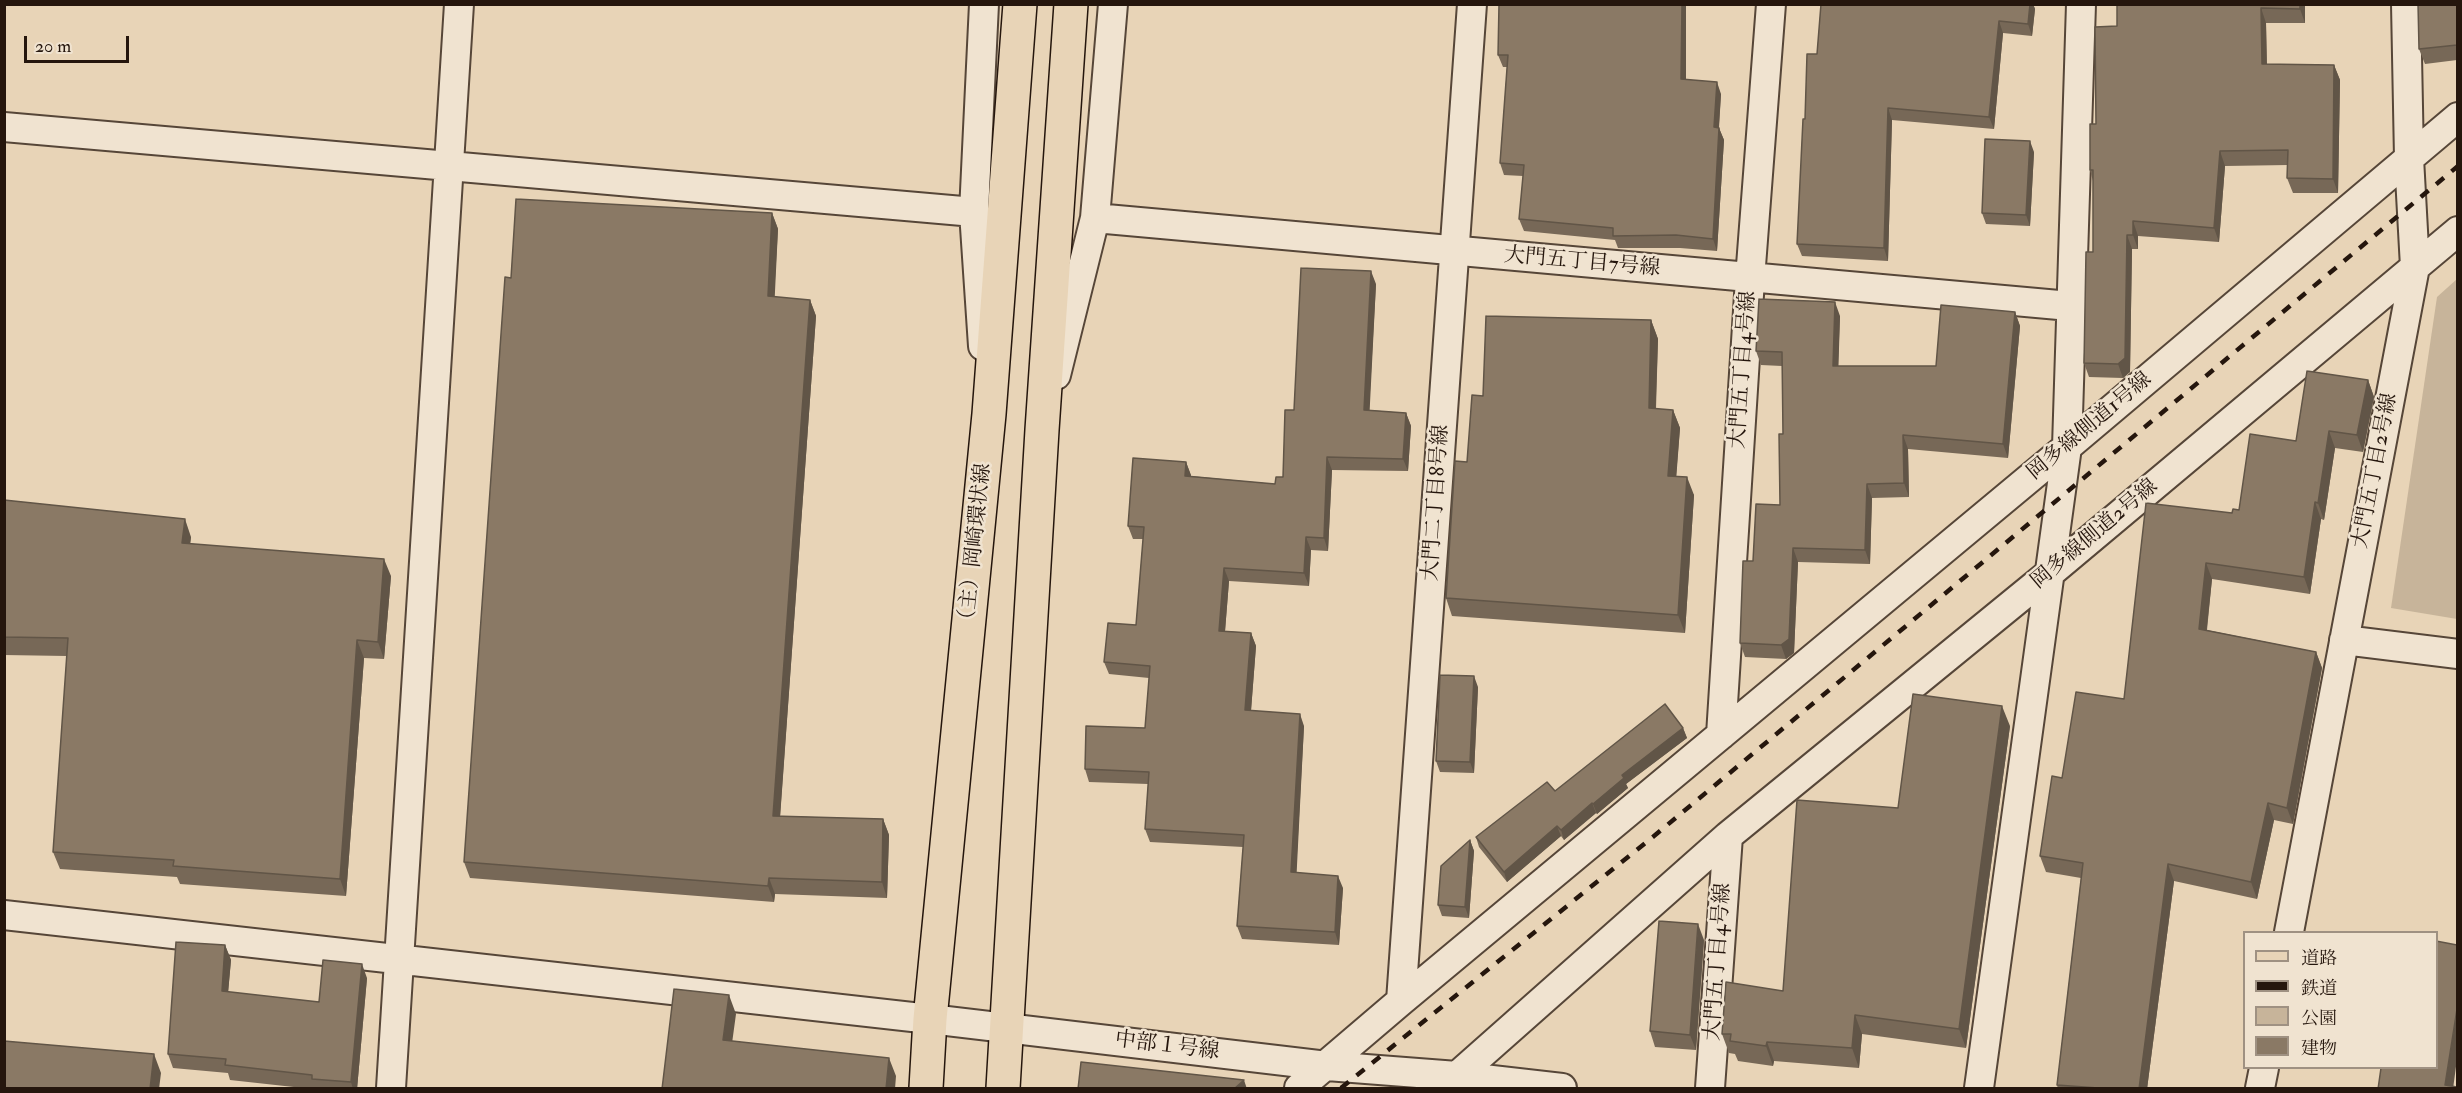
<!DOCTYPE html>
<meta charset="utf-8">
<style>
body{margin:0}
#map{position:relative;width:2462px;height:1093px;overflow:hidden;background:#e8d4b7;font-family:"IM FELL Double Pica","Noto Serif JP",serif}
canvas{display:block}
.frame{position:absolute;inset:0;border:6px solid #25160d;pointer-events:none}
.legend{position:absolute;left:2243px;top:931px;width:195px;height:138px;box-sizing:border-box;background:#f0e3d0;border:2px solid #9f9182;margin:0;padding:8px 10px;list-style:none;font-size:18px;color:#25160d}
.legend li{display:flex;align-items:center;gap:12px;height:30px}
.legend b{width:30px;border:2px solid #9f9182}
.scale{position:absolute;left:24px;top:36px;width:105px;height:27px;box-sizing:border-box;border:3px solid #25160d;border-top:0;padding-left:8px;font-size:18px;line-height:21px;white-space:nowrap;color:#25160d;-webkit-text-stroke:4px #f0e3d0;paint-order:stroke}
</style>
<div id="map">
<canvas width="2462" height="1093"></canvas>
<div class="frame"></div>
<ul class="legend">
<li><b style="height:8px;background:#e8d4b7"></b>道路</li>
<li><b style="height:8px;background:#25160d"></b>鉄道</li>
<li><b style="height:16px;background:#c7b49a"></b>公園</li>
<li><b style="height:16px;background:#8a7965"></b>建物</li>
</ul>
<div class="scale">20 m</div>
</div>
<script>
const ctx = document.querySelector('canvas').getContext('2d');
ctx.lineJoin = 'round';
function paint(path, color) {
  ctx.fillStyle = color;
  ctx.fill(path, 'evenodd');
}
function toPath(rows) {
  const path = new Path2D();
  for (const r of rows) {
    path.moveTo(r[0], r[1]);
    for (let i = 2; i < r.length; i += 2) path.lineTo(r[i], r[i + 1]);
  }
  return path;
}
function stroke(path, color, width, dash) {
  ctx.strokeStyle = color;
  ctx.lineWidth = width;
  ctx.lineCap = dash ? 'butt' : 'round';
  ctx.setLineDash(dash || []);
  ctx.stroke(path);
}
function label(font, color, halo, rows, align = 'center') {
  ctx.font = font + ' "IM FELL Double Pica","Noto Serif JP",serif';
  ctx.lineWidth = 5;
  ctx.setLineDash([]);
  ctx.textBaseline = 'middle';
  ctx.strokeStyle = halo;
  ctx.fillStyle = color;
  for (const [text, x, y, turn = 0] of rows) {
    ctx.save();
    ctx.translate(x, y);
    ctx.rotate((+turn || 0) * Math.PI / 180);
    ctx.textAlign = isNaN(turn) ? turn : align;
    if (halo) ctx.strokeText(text, 0, 0);
    ctx.fillText(text, 0, 0);
    ctx.restore();
  }
}
paint(toPath([
 [2457,279,2457,619,2391,608,2437,297]
]), '#c7b49a');
const street = toPath([
 [4,127,974,212],
 [1095,218,2070,306],
 [983,346,974,212,984,4],
 [1056,375,1095,218,1113,4],
 [2344,640,2458,654],
 [1721,735,1750,279,1771,4],
 [4,915,930,1019,1327,1066,1457,1076,1562,1088],
 [2289,932,2415,267,2409,158,2406,4],
 [1401,1001,1472,4],
 [1457,1076,1728,836,2050,573,2458,231],
 [391,1088,459,4],
 [1299,1088,1401,1001,2067,447,2458,117],
 [1710,1088,1728,836],
 [1979,1088,2067,447,2081,4],
 [2260,1088,2264,1068]
]);
const primary = toPath([
 [926,1088,930,1019,989,414,1020,4],
 [1003,1088,1042,430,1071,4]
]);
stroke(street, '#564638', 32);
stroke(primary, '#25160d', 36);
stroke(street, '#f0e3d0', 28);
stroke(primary, '#e8d4b7', 33);
stroke(toPath([
 [1341,1088,1654,836,2458,166]
]), '#25160d', 4.5, [10, 10]);
paint(toPath([
 [1686,4,1686,80,1721,94,1719,128,1724,140,1717,251,1680,248,1618,248,1615,240,1524,231,1519,219,1523,176,1504,175,1500,163,1507,67,1503,67,1498,55],
 [1821,4,2033,4,2035,9,2032,36,2003,33,1994,129,1892,120,1888,261,1802,256,1797,244,1805,119,1817,54],
 [2117,4,2305,4,2305,23,2266,23,2267,64,2334,65,2340,80,2338,193,2293,193,2287,178,2288,165,2225,166,2219,242,2138,236,2138,249,2132,249,2130,372,2123,378,2089,377,2084,363,2093,252,2093,181,2090,170,2096,124,2117,26],
 [2457,4,2457,60,2425,64,2419,49],
 [2034,152,2030,226,1986,224,1982,213],
 [772,213,778,229,774,297,810,300,816,316,780,816,883,819,889,835,887,898,775,894,774,902,470,878,464,862,511,278],
 [1376,284,1369,410,1406,413,1411,426,1408,471,1332,470,1328,551,1311,550,1309,586,1229,581,1225,631,1251,633,1256,646,1251,711,1304,726,1296,873,1343,888,1339,945,1242,939,1237,926,1243,847,1150,842,1145,829,1148,784,1089,782,1085,769,1145,728,1149,678,1109,674,1104,662,1136,625,1143,539,1133,539,1128,526,1186,462,1191,476,1275,484,1283,477,1294,410],
 [2015,312,2020,326,2008,458,1908,449,1909,497,1872,498,1870,564,1798,562,1794,653,1786,659,1745,657,1740,643,1753,561,1780,505,1783,434,1782,366,1761,365,1756,351,1840,316,1838,366,1936,366],
 [1651,320,1658,339,1656,409,1673,410,1680,428,1676,476,1694,495,1685,633,1452,616,1446,598,1467,462,1483,396],
 [2368,380,2374,397,2363,452,2335,448,2324,520,2321,519,2310,594,2212,579,2207,630,2316,652,2322,668,2293,824,2274,820,2257,899,2174,881,2147,1089,2058,1089,2057,1085,2081,878,2046,872,2040,856,2062,778,2124,699,2232,513,2239,510,2296,441],
 [4,500,191,537,190,544,391,576,384,659,364,658,346,896,180,884,177,877,60,869,53,852,67,656,4,655],
 [1478,687,1474,773,1440,772,1436,761],
 [2010,726,1966,1048,1862,1034,1859,1068,1774,1061,1773,1066,1738,1061,1735,1054,1729,1053,1722,1034,1783,991,1898,808],
 [1683,728,1687,738,1626,784,1628,788,1597,814,1596,813,1564,840,1561,836,1507,882,1479,847,1476,837,1555,791],
 [1470,840,1474,851,1469,918,1442,916,1438,905],
 [1704,940,1696,1050,1655,1047,1650,1031],
 [225,945,231,960,228,992,319,1002,367,978,357,1089,312,1089,230,1080,228,1073,173,1068,168,1054]
]), '#776857');
paint(toPath([
 [1682,4,1686,4,1686,91,1681,79],
 [2030,4,2033,4,2035,9,2032,36,2028,24],
 [2300,4,2305,4,2305,23,2300,9],
 [2261,8,2266,23,2267,79,2262,64],
 [1999,21,2003,33,1994,129,1989,117],
 [2334,65,2340,80,2338,193,2333,179],
 [1717,82,1721,94,1718,139,1714,127],
 [1888,108,1892,120,1888,261,1884,248],
 [1719,128,1724,140,1717,251,1713,239],
 [2030,141,2034,152,2030,226,2026,215],
 [2220,151,2225,166,2219,242,2214,228],
 [772,213,778,229,774,312,768,296],
 [2133,221,2138,236,2138,249,2133,235],
 [2127,235,2132,249,2130,372,2123,378,2118,364],
 [1371,271,1376,284,1369,423,1364,410],
 [810,300,816,316,779,832,773,816],
 [1835,302,1840,316,1838,380,1833,366],
 [2015,312,2020,326,2008,458,2003,444],
 [1651,320,1658,339,1655,426,1649,408],
 [2368,380,2374,397,2363,452,2357,435],
 [1673,410,1680,428,1675,494,1668,476],
 [1406,413,1411,426,1408,471,1403,459],
 [2329,431,2335,448,2324,520,2318,503],
 [1903,435,1908,449,1909,497,1904,483],
 [1327,457,1332,470,1328,551,1324,538],
 [1186,462,1191,475,1190,489,1185,476],
 [1687,477,1694,495,1685,633,1678,615],
 [1867,484,1872,498,1870,564,1865,550],
 [2315,502,2321,519,2310,594,2304,577],
 [185,519,191,537,188,561,182,543],
 [1306,537,1311,550,1309,586,1304,573],
 [1793,548,1798,562,1794,653,1786,659,1781,645],
 [384,559,391,576,384,659,378,642],
 [2206,563,2212,579,2205,645,2199,629],
 [1224,568,1229,581,1224,644,1219,631],
 [1251,633,1256,646,1250,723,1245,710],
 [357,640,364,658,346,896,340,879],
 [2316,652,2322,668,2293,824,2287,808],
 [1474,676,1478,687,1474,773,1470,762],
 [2002,706,2010,726,1966,1048,1959,1029],
 [1300,714,1304,726,1296,885,1291,872],
 [1683,728,1687,738,1626,784,1628,788,1597,814,1593,804,1622,775],
 [1592,803,1596,813,1564,840,1561,830],
 [2268,803,2274,820,2257,899,2251,882],
 [883,819,889,835,887,898,882,882],
 [1557,826,1561,836,1507,882,1504,872],
 [1470,840,1474,851,1469,918,1465,907],
 [2168,864,2174,881,2147,1089,2139,1089],
 [1338,876,1343,888,1339,945,1335,932],
 [769,878,775,894,774,902,768,886],
 [1698,924,1704,940,1696,1050,1690,1035],
 [225,945,231,960,227,1005,222,991],
 [362,964,367,978,357,1089,353,1089,351,1082],
 [729,995,736,1014,730,1058,723,1040],
 [2457,1009,2457,1059,2453,1089,2445,1085],
 [1855,1015,1862,1034,1859,1068,1852,1048],
 [1767,1042,1774,1061,1773,1066,1766,1046],
 [154,1054,161,1073,159,1089,150,1089],
 [889,1058,896,1076,895,1089,886,1089],
 [1244,1080,1247,1089,1234,1089]
]), '#615547');
const building = toPath([
 [1499,4,1682,4,1681,79,1717,82,1714,127,1719,128,1713,239,1676,235,1613,236,1613,228,1519,219,1524,165,1500,163,1508,55,1498,55,1499,4],
 [1821,4,2030,4,2028,24,1999,21,1989,117,1888,108,1884,248,1797,244,1803,119,1805,119,1807,54,1817,54,1821,4],
 [2117,4,2300,4,2300,9,2261,8,2262,64,2334,65,2333,179,2287,178,2288,150,2220,151,2214,228,2133,221,2133,235,2127,235,2125,358,2118,364,2084,363,2086,252,2093,252,2093,170,2090,170,2090,124,2096,124,2095,27,2117,26,2117,4],
 [2418,4,2457,4,2457,45,2419,49,2418,4],
 [1985,139,2030,141,2026,215,1982,213,1985,139],
 [516,199,772,213,768,296,810,300,773,816,883,819,882,882,769,878,768,886,464,862,505,277,511,278,516,199],
 [1301,268,1371,271,1364,410,1406,413,1403,459,1327,457,1324,538,1306,537,1304,573,1224,568,1219,631,1251,633,1245,710,1300,714,1291,872,1338,876,1335,932,1237,926,1244,835,1145,829,1149,772,1085,769,1086,726,1145,728,1150,666,1104,662,1108,623,1136,625,1144,527,1128,526,1133,458,1186,462,1185,476,1275,484,1276,477,1283,477,1285,410,1294,410,1301,268],
 [1759,299,1835,302,1833,366,1936,366,1941,305,2015,312,2003,444,1903,435,1904,483,1867,484,1865,550,1793,548,1789,639,1781,645,1740,643,1743,561,1753,561,1756,504,1780,505,1779,434,1783,434,1782,352,1756,351,1759,299],
 [1486,316,1651,320,1649,408,1673,410,1668,476,1687,477,1678,615,1446,598,1455,461,1467,462,1472,395,1483,396,1486,316],
 [2307,371,2368,380,2357,435,2329,431,2318,503,2315,502,2304,577,2206,563,2199,629,2316,652,2287,808,2268,803,2251,882,2168,864,2139,1089,2112,1089,2057,1085,2083,863,2040,856,2052,776,2062,778,2076,692,2124,699,2146,503,2232,513,2233,509,2239,510,2250,434,2296,441,2307,371],
 [4,500,185,519,182,543,384,559,378,642,357,640,340,879,173,866,174,860,53,852,68,638,4,637,4,500],
 [1440,675,1474,676,1470,762,1436,761,1440,675],
 [1913,694,2002,706,1959,1029,1855,1015,1852,1048,1767,1042,1766,1046,1730,1041,1731,1034,1722,1034,1726,982,1783,991,1797,800,1898,808,1913,694],
 [1665,704,1683,728,1622,775,1624,778,1593,804,1592,803,1561,830,1557,826,1504,872,1476,837,1547,782,1555,791,1665,704],
 [1470,840,1465,907,1438,905,1441,866,1470,840],
 [1659,921,1698,924,1690,1035,1650,1031,1659,921],
 [2436,941,2457,945,2457,1009,2445,1085,2457,1087,2457,1089,2378,1089,2381,1068,2436,1068,2436,941],
 [176,942,225,945,222,991,319,1002,323,960,362,964,351,1082,312,1079,312,1075,225,1065,226,1059,168,1054,176,942],
 [674,989,729,995,723,1040,889,1058,886,1089,662,1089,674,989],
 [4,1041,154,1054,150,1089,4,1089,4,1041],
 [1081,1062,1244,1080,1234,1089,1078,1089,1081,1062]
]);
paint(building, '#8a7965');
stroke(building, '#615547', 1.5);
label('21px', '#25160d', '#f0e3d0', [
 ["大門五丁目7号線",1582,263,5],
 ["大門五丁目4号線",1744,370,-86],
 ["岡多線側道1号線",2090,427,-40],
 ["大門五丁目2号線",2376,471,-79],
 ["大門二丁目8号線",1437,503,-86],
 ["岡多線側道2号線",2095,535,-40],
 ["（主）岡崎環状線",976,547,-84],
 ["大門五丁目4号線",1719,962,-86],
 ["中部１号線",1167,1047,7]
]);
</script>
